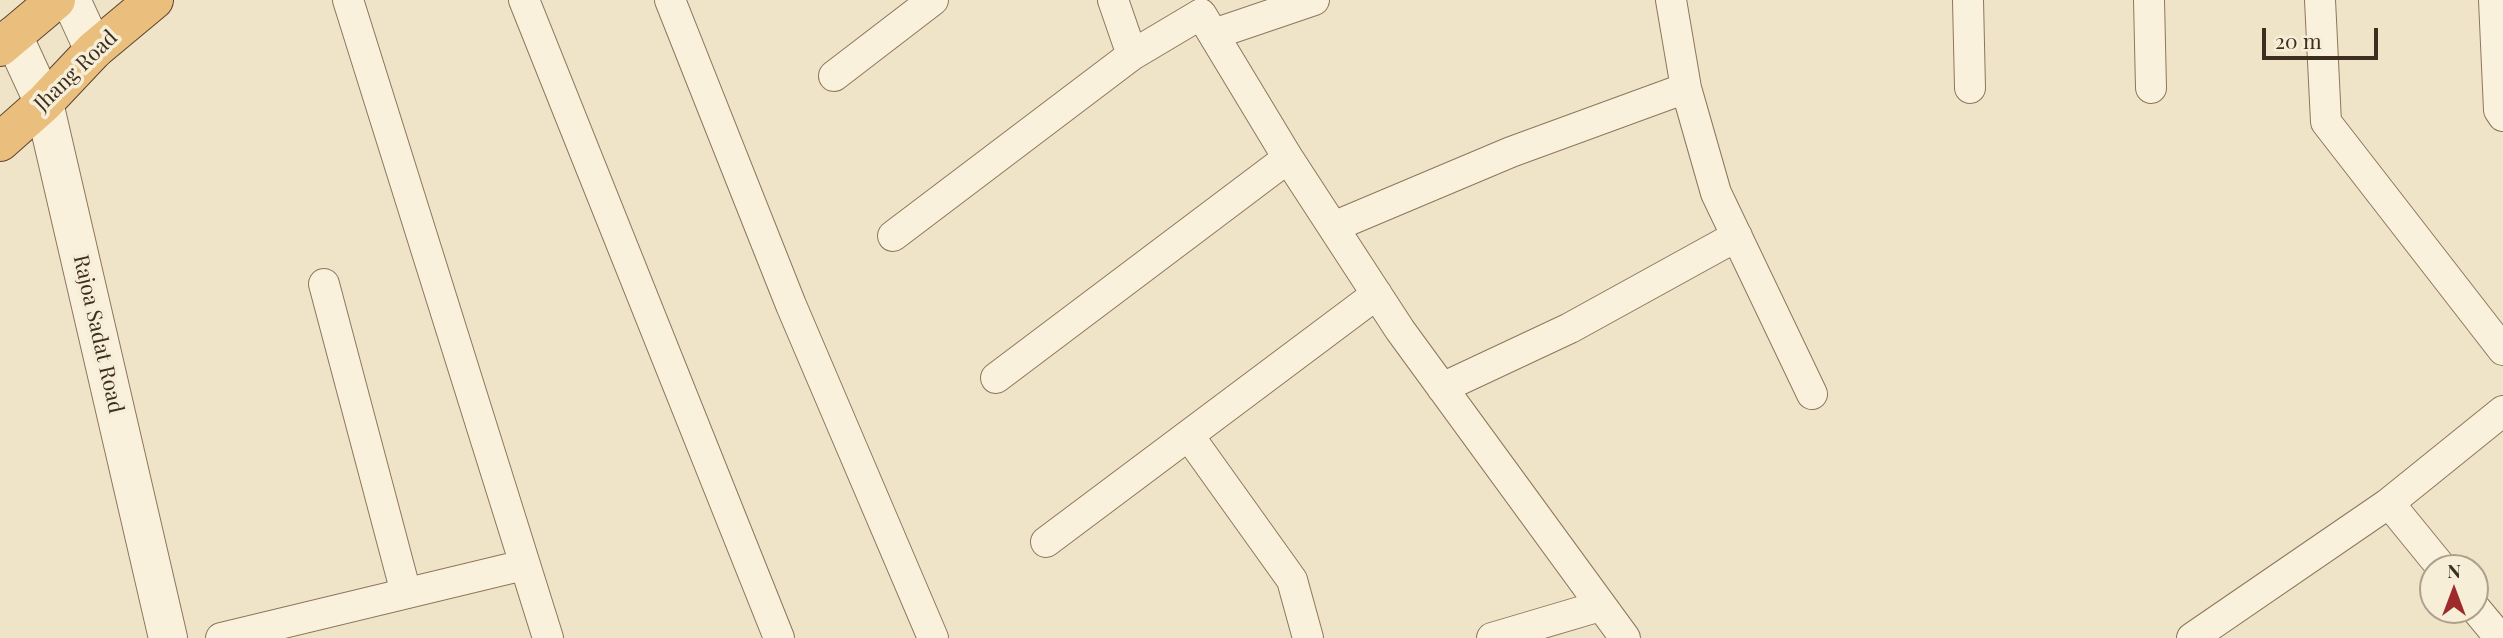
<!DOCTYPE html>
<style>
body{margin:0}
#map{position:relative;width:2503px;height:638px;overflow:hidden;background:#f0e4c8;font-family:"Playfair Display",serif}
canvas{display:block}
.north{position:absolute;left:2419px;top:554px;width:70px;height:70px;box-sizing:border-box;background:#f7eed8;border:2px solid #ada18e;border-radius:50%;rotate:0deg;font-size:19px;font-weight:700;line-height:28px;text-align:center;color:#3d2e20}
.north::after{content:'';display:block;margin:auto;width:24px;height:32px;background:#9e2a2b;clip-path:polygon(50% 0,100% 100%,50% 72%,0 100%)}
.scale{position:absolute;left:2262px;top:28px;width:116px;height:32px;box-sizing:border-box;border:4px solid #3d2e20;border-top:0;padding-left:9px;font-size:21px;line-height:24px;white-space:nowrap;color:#3d2e20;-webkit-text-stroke:5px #f7eed8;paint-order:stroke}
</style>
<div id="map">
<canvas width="2503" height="638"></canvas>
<div class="north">N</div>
<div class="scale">20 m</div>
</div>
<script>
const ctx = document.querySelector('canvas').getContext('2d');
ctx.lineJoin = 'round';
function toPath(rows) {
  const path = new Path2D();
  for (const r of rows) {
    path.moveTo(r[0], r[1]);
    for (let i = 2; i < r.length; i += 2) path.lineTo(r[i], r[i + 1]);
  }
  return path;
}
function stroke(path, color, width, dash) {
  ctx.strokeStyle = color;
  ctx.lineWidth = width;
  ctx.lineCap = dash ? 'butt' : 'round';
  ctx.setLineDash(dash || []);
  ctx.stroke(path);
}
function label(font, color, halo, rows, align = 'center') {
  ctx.font = font + ' "Playfair Display",serif';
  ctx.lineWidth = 7;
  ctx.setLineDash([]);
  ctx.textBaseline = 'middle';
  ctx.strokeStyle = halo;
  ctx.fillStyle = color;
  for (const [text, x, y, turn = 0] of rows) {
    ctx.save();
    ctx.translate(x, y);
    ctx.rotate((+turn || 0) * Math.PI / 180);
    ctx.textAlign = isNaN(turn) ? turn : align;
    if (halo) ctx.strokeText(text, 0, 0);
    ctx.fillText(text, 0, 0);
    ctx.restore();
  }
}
const minor = toPath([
 [348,0,548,638],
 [524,0,779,638],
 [670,0,791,305,933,638],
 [1113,0,1132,55],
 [1671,0,1686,88,1716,193,1812,394],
 [1968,0,1970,88],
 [2149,0,2151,88],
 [2320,0,2326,122,2503,350],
 [2494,0,2499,110,2503,116],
 [1214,34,1314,0],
 [834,76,933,0],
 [1333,227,1511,152,1686,88],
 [893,236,1132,55,1201,14,1288,158,1400,330,1625,638],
 [324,284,406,593],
 [996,378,1288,158],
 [1442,388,1570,328,1737,236],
 [1189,436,1292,580,1308,638],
 [2389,503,2442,568],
 [1046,542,1377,294],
 [2475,608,2500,638],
 [221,638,524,565],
 [1492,638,1600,606],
 [2192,638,2389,503,2503,411]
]);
const tertiary = toPath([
 [71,0,94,50],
 [13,36,44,103,168,638]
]);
const trunk = toPath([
 [0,47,56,0],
 [0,142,44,103,94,50,154,0]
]);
stroke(minor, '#8d765c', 32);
stroke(tertiary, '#8d765c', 40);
stroke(trunk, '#5b4430', 40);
stroke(minor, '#faf1dc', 30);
stroke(tertiary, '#faf1dc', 38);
stroke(trunk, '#eabe7c', 38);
label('21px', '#3d2e20', '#f7eed8', [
 ["Jhang Road",76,71,-44],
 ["Rajoa Sadat Road",98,334,77]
]);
</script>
